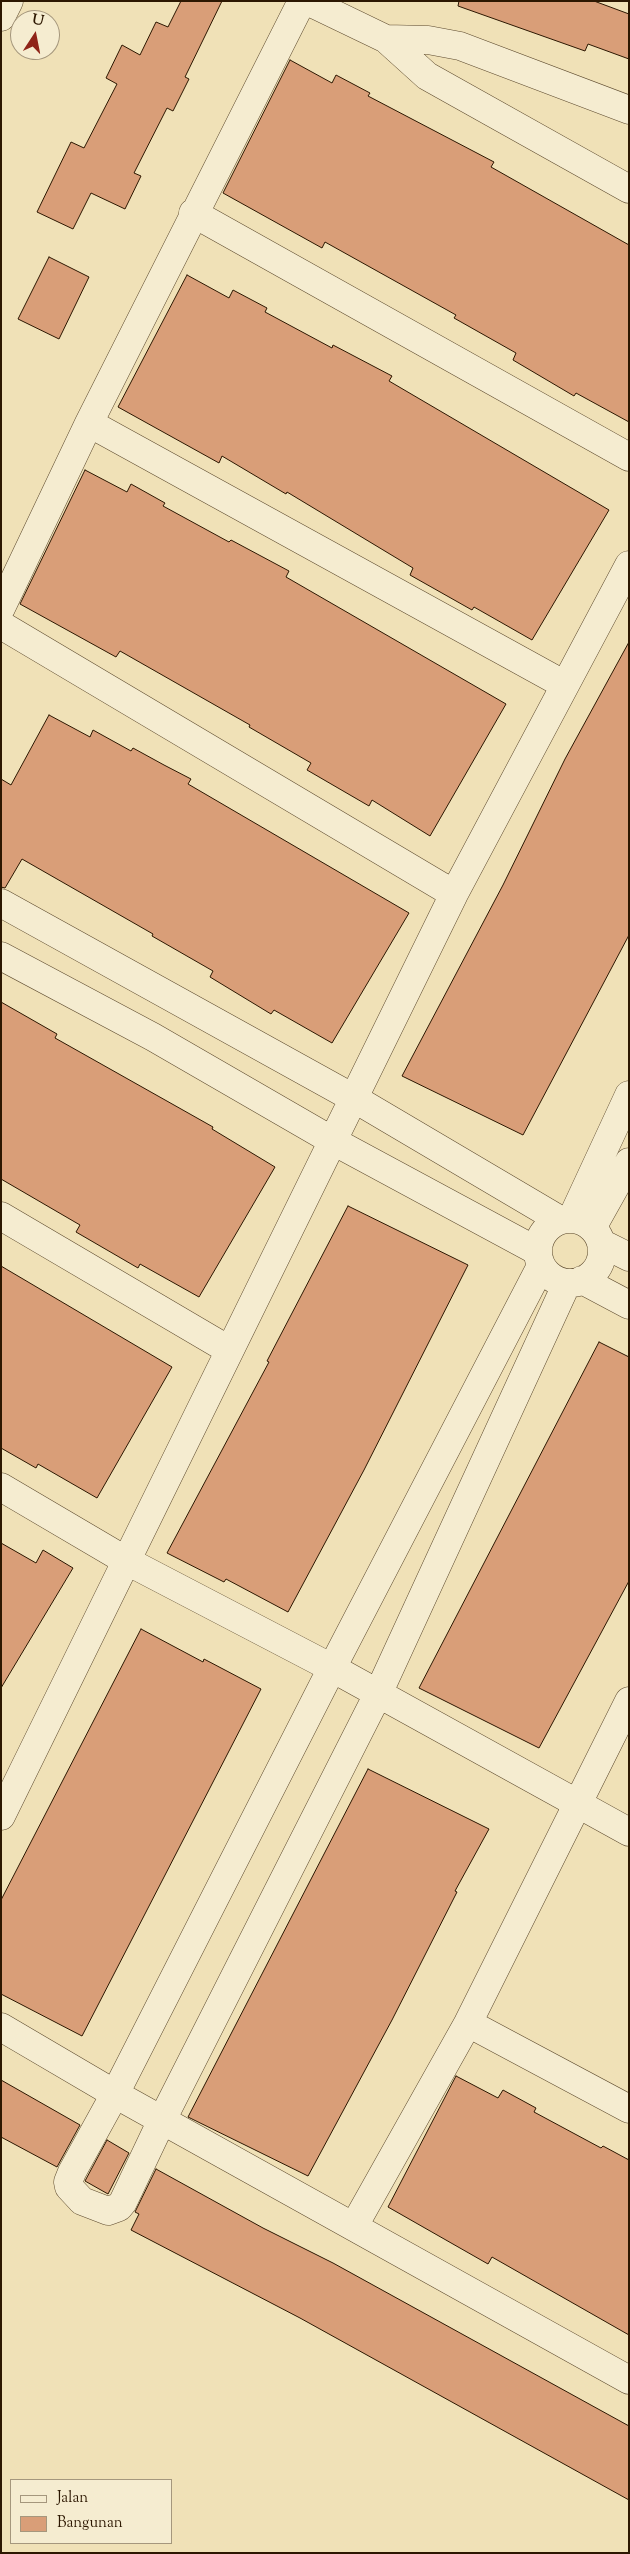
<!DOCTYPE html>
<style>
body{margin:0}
#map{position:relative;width:630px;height:2554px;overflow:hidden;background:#f0e1b7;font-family:"Sorts Mill Goudy",serif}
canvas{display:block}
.frame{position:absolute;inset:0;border:2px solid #2c1701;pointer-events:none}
.legend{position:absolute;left:10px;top:2479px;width:162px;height:65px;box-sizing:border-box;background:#f5ecd0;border:1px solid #a5977d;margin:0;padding:6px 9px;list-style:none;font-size:15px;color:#2c1701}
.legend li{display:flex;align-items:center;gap:10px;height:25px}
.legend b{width:25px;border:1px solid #a5977d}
.north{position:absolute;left:10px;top:10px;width:50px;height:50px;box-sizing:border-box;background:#f5ecd0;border:1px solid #a5977d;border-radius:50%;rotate:11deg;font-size:14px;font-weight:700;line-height:20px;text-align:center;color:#2c1701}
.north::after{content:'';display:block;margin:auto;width:18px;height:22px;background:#8f2418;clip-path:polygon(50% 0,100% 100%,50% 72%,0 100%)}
</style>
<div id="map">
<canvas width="630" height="2554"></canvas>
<div class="frame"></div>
<ul class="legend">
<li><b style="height:6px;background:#f5ecd0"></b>Jalan</li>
<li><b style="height:14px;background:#d99e78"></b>Bangunan</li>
</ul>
<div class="north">U</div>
</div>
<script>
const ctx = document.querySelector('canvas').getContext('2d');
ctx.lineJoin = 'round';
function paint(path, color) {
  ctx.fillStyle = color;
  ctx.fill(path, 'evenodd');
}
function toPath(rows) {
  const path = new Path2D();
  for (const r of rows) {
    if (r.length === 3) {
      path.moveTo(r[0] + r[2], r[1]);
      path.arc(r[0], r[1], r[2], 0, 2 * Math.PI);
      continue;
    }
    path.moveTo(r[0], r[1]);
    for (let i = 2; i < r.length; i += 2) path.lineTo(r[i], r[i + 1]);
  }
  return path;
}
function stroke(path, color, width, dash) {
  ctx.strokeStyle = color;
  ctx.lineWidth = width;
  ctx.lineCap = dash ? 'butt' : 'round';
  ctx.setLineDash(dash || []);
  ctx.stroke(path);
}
const building = toPath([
 [181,1,222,1,185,77,189,79,173,111,167,108,134,173,141,176,125,209,91,193,73,229,37,212,71,142,84,148,117,84,106,78,122,45,140,55,156,22,168,27,181,1],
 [459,1,594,1,629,14,629,59,588,44,585,51,458,6,459,1],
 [290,60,332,83,336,75,370,93,368,96,494,162,491,167,629,245,629,422,576,393,574,396,513,360,516,353,454,318,456,315,325,242,322,248,223,193,290,60],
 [49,257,89,277,59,339,18,319,49,257],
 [187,275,229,298,233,290,267,308,265,312,332,348,333,345,392,376,389,381,609,510,532,640,474,607,472,610,410,575,413,568,287,492,286,494,222,456,219,463,118,407,187,275],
 [85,470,127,492,131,484,165,503,163,506,229,542,231,540,289,571,286,577,506,704,430,836,372,800,369,806,307,770,311,763,249,727,250,725,120,651,116,657,20,604,85,470],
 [629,642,629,935,523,1135,402,1076,503,885,565,759,629,642],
 [49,715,90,737,93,730,131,751,133,748,164,765,191,779,188,784,409,913,332,1043,274,1010,271,1014,210,977,213,971,152,936,153,934,22,859,5,888,1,887,1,779,11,785,49,715],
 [1,1002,57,1034,55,1038,213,1127,212,1129,275,1167,199,1297,140,1264,138,1268,76,1232,80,1225,1,1179,1,1002],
 [348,1206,468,1265,364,1470,288,1612,226,1579,224,1582,167,1553,269,1362,267,1361,348,1206],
 [1,1266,172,1367,97,1498,38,1464,36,1468,1,1448,1,1266],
 [599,1342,629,1357,629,1581,539,1748,419,1688,599,1342],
 [1,1543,36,1563,43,1550,73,1568,1,1688,1,1543],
 [141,1629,203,1662,204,1659,261,1689,82,2036,1,1994,1,1900,141,1629],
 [368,1769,489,1829,455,1891,457,1892,392,2020,308,2176,188,2117,368,1769],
 [456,2076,498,2098,503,2090,536,2108,534,2112,601,2148,603,2146,629,2160,629,2335,492,2257,488,2264,388,2207,456,2076],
 [1,2080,80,2125,57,2167,1,2137,1,2080],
 [107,2140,129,2153,108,2194,85,2181,107,2140],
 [156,2169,263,2228,333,2263,629,2426,629,2500,300,2318,131,2230,139,2214,135,2212,156,2169]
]);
paint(building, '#d99e78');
stroke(building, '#2c1701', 1);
const minor = toPath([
 [307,1,386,39,427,76,629,189],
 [1,17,9,1],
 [386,39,428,40,460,46,629,110],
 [193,213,629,457],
 [89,423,565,685],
 [1,608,89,423,302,1],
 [1,625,454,894],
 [1,903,355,1099,560,1220],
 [1,956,153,1037,333,1141,537,1251],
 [1,1216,229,1350],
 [572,1218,629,1095],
 [570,1251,32],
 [592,1228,629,1162],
 [601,1243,629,1257],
 [541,1266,332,1668,115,2094,72,2172,68,2182,69,2187,82,2201,108,2211,119,2207,123,2202,162,2120,378,1694,567,1283],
 [582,1280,629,1305],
 [1,1487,125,1560,332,1668,629,1832],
 [1,1816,454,894,629,565],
 [468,2023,629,2109],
 [1,2027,115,2094,629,2380],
 [354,2226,468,2023,629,1701]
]);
stroke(minor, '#5d4a2e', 29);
stroke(minor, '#f5ecd0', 28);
</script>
